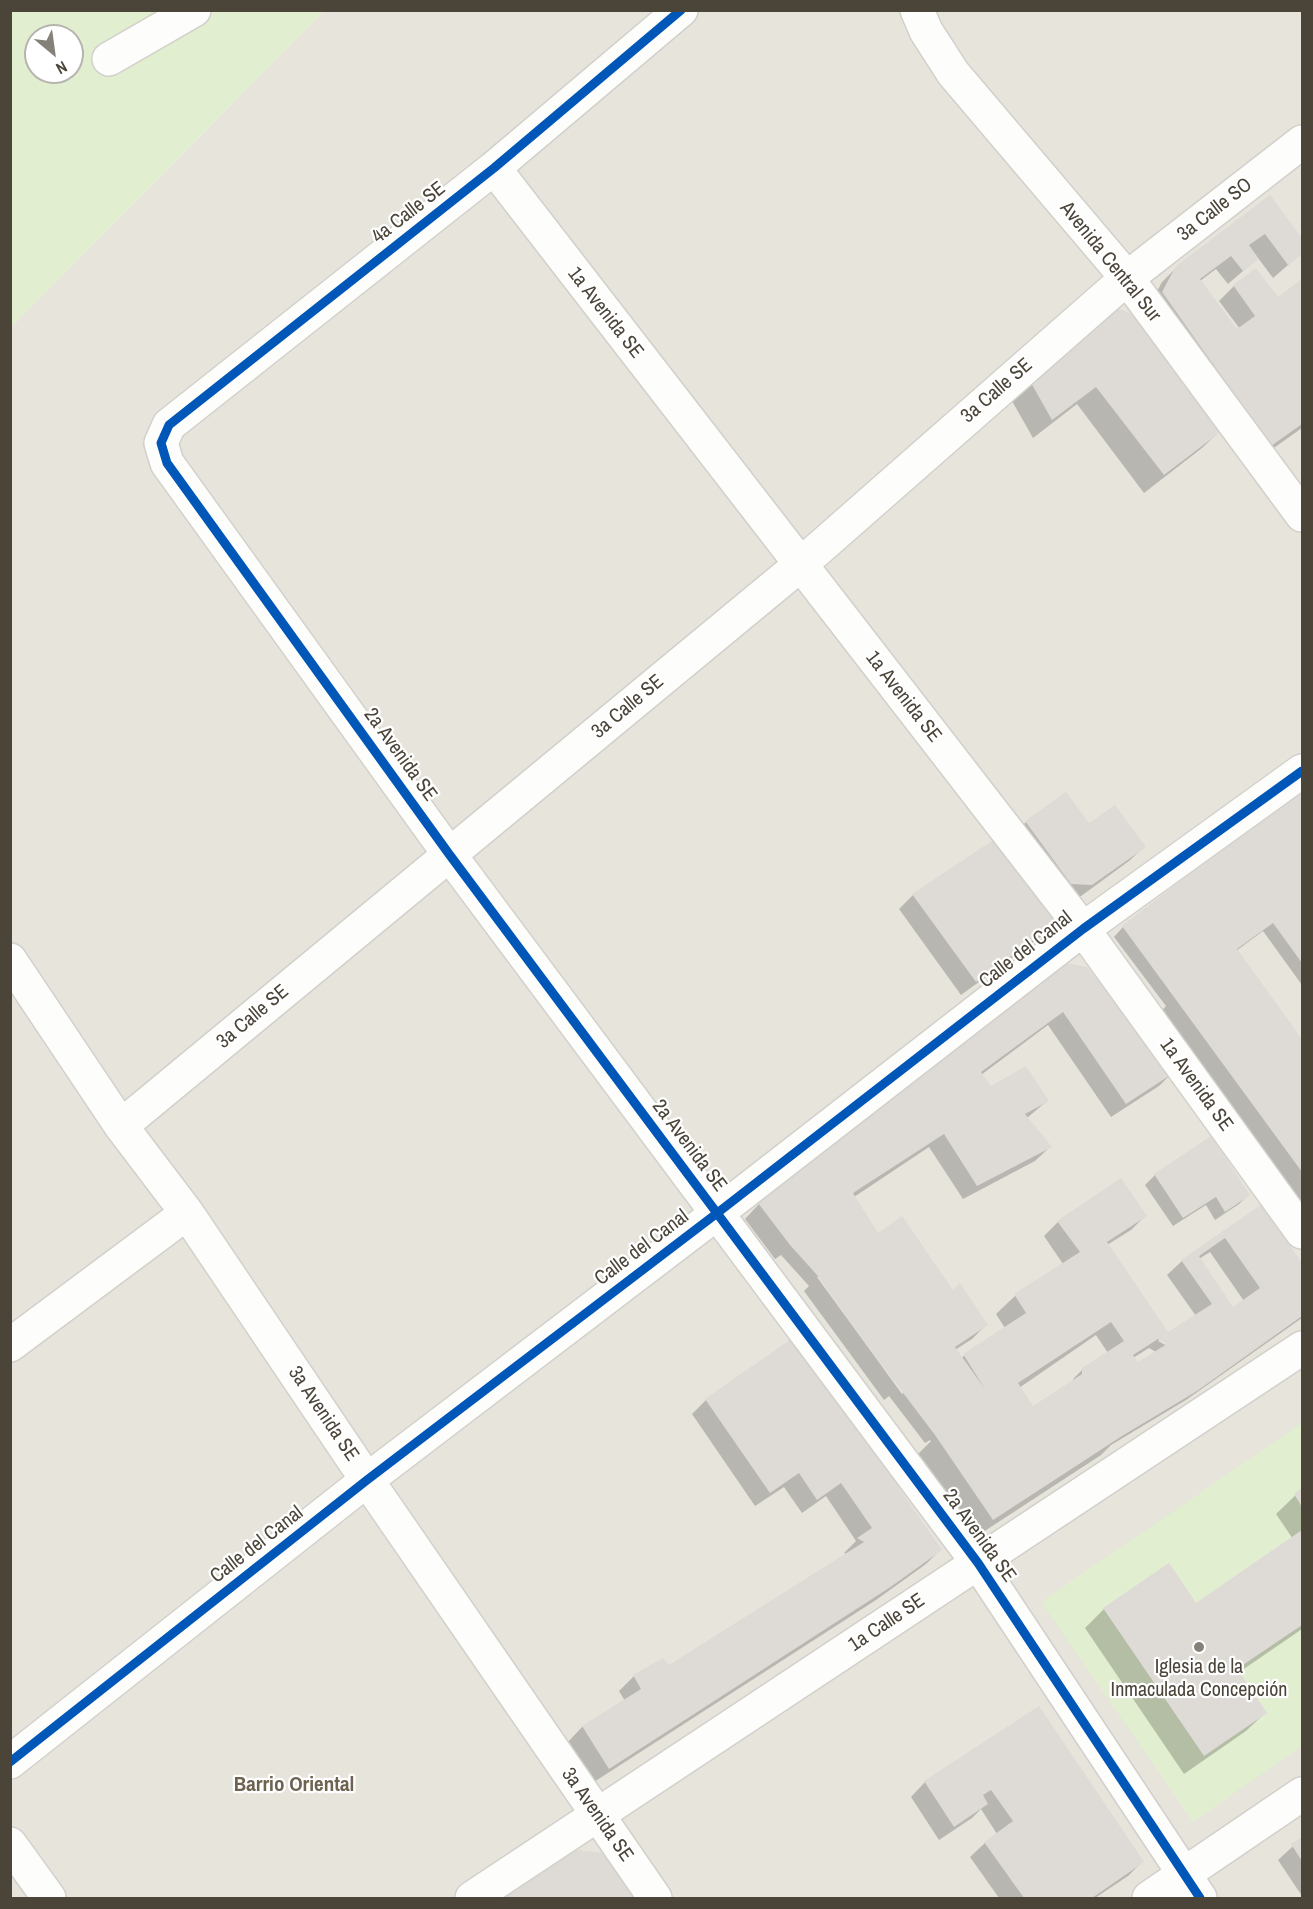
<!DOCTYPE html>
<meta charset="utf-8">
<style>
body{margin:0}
#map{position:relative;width:1313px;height:1909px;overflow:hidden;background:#f4f2ee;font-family:"Archivo Narrow",sans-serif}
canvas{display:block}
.frame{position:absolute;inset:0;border:12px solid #4b4439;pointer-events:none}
.north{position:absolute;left:24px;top:24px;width:60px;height:60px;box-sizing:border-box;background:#fff;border:2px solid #b7b4b0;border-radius:50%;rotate:151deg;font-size:16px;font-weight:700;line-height:24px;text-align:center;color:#4b4439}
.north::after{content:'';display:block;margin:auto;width:21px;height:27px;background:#868178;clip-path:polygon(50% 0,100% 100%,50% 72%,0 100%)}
</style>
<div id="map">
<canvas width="1313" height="1909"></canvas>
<div class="frame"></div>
<div class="north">N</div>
</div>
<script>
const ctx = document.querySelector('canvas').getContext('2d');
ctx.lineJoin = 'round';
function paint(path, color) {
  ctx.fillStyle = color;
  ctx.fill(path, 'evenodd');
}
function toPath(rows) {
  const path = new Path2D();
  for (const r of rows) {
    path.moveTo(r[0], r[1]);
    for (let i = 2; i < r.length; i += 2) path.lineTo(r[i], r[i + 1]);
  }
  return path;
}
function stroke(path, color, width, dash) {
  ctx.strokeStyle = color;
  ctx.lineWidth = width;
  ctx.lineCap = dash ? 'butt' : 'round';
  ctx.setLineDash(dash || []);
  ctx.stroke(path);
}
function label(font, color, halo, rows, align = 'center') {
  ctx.font = font + ' "Archivo Narrow",sans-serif';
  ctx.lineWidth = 4.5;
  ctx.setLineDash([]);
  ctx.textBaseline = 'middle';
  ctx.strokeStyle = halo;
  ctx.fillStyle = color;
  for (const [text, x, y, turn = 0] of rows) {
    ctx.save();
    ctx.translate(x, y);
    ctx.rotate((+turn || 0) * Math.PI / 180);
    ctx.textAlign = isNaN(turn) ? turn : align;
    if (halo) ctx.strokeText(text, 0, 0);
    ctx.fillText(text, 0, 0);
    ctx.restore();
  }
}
paint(toPath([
 [324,11,1302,11,1302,1898,11,1898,11,327]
]), '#e7e4dc');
paint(toPath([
 [11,11,324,11,11,327],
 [36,36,72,36,72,72,36,72],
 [1302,1423,1302,1488,1294,1494,1302,1507,1302,1530,1196,1603,1169,1563,1103,1608,1204,1756,1267,1713,1237,1669,1302,1625,1302,1746,1193,1822,1041,1602]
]), '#e1eecf');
paint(toPath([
 [1270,197,1302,241,1302,253,1273,278,1258,258,1228,284,1216,269,1200,281,1237,331,1240,329,1219,301,1234,286,1255,270,1278,299,1302,281,1302,428,1251,464,1148,308,1162,282,1177,267],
 [1135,317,1221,430,1202,448,1144,493,1077,404,1033,438,1012,401,1031,383],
 [1302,792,1302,985,1263,931,1236,951,1302,1041,1302,1217,1157,1016,1166,1006,1114,937,1123,927,1273,811],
 [1026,822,1088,826,1144,847,1129,861,1077,899,1012,836],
 [913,895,1060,919,1046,933,961,995,899,909],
 [1062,964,1173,1072,1159,1086,1111,1117,1048,1025,981,1075,990,1088,1047,1101,1027,1118,1050,1147,1035,1161,963,1199,929,1147,854,1197,877,1235,952,1292,986,1325,972,1339,955,1350,961,1358,1005,1328,996,1314,1015,1296,1063,1264,1044,1236,1058,1222,1145,1216,1131,1230,1107,1245,1167,1334,1196,1316,1167,1275,1182,1261,1261,1206,1302,1265,1302,1318,1186,1400,1111,1445,1101,1455,974,1538,917,1455,931,1441,930,1440,925,1443,889,1396,884,1400,804,1291,809,1286,781,1255,775,1259,745,1219,759,1204],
 [1210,1252,1244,1301,1232,1309,1199,1259],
 [817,1277,820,1277,904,1392,902,1394],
 [1096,1335,1108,1353,1083,1369,1073,1379,1073,1382,1032,1408,1019,1388],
 [1161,1338,1173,1349,1158,1341],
 [1149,1348,1156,1352,1137,1365,1133,1358],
 [1211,1138,1248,1195,1239,1204,1215,1220,1206,1205,1173,1226,1145,1185,1155,1175],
 [794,1339,940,1550,926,1564,876,1600,594,1782,568,1742,582,1727,625,1701,619,1691,634,1676,663,1660,669,1667,847,1554,844,1553,856,1541,826,1496,802,1513,784,1487,755,1506,692,1414,706,1400],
 [1302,1489,1302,1629,1238,1673,1265,1713,1246,1731,1184,1774,1085,1628,1104,1609,1168,1565,1195,1605,1293,1539,1276,1514],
 [1039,1708,1142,1862,1128,1876,1095,1898,999,1898,970,1857,985,1843,997,1834,981,1809,972,1818,939,1840,911,1797,925,1782],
 [1302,1838,1302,1896,1278,1860],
 [577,1851,602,1855,632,1898,506,1898]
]), '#0003');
paint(toPath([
 [1270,195,1302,238,1302,254,1288,265,1265,234,1249,245,1259,259,1243,271,1231,256,1200,279,1237,329,1255,316,1233,285,1256,268,1278,297,1302,279,1302,424,1271,446,1162,292,1176,266],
 [1120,309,1136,316,1223,430,1164,475,1096,387,1052,420,1030,381,1107,311],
 [1302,791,1302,963,1273,923,1237,949,1302,1039,1302,1172,1122,926,1273,810],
 [1066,792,1089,823,1115,805,1146,847,1092,885,1071,884,1025,821],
 [1001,835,1062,919,976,982,912,894],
 [1062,962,1087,967,1175,1072,1126,1104,1063,1012,981,1072,991,1086,1026,1066,1049,1101,1025,1114,1052,1147,977,1186,944,1134,853,1193,878,1233,902,1216,953,1290,960,1283,988,1325,955,1347,985,1389,963,1354,1026,1313,1014,1294,1080,1252,1057,1221,1121,1178,1147,1216,1107,1242,1168,1332,1212,1304,1181,1260,1262,1204,1302,1263,1302,1316,1197,1391,1122,1436,993,1520,935,1435,869,1348,817,1275,790,1245,758,1203],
 [1225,1238,1260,1288,1233,1307,1199,1256],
 [1111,1322,1124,1341,1082,1368,1082,1374,1033,1406,1018,1383],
 [1158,1339,1167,1344,1138,1362,1133,1355],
 [1211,1136,1250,1195,1225,1212,1216,1197,1183,1218,1154,1174],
 [794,1337,942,1550,892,1586,609,1769,582,1726,641,1689,633,1675,663,1658,669,1665,864,1542,857,1538,872,1528,841,1483,817,1500,799,1473,770,1493,705,1399],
 [1302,1488,1302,1507,1294,1494],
 [1302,1530,1302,1625,1237,1669,1267,1713,1204,1756,1103,1608,1169,1563,1196,1603],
 [1039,1706,1144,1862,1092,1898,1024,1898,984,1842,1013,1821,991,1790,983,1795,988,1804,954,1827,924,1781],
 [1302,1837,1302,1861,1291,1844],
 [577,1850,603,1853,633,1898,504,1898]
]), '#dedbd6');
const street = toPath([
 [681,10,494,168,169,425,161,443,167,463,449,854,978,1563,1200,1898],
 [917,10,926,31,953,73,1127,278,1302,515],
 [109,59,194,10],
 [494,168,1083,929,1302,1232],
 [10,960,121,1126,187,1213,367,1480,655,1898],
 [121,1126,800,565,1127,278,1302,142],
 [10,1345,187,1213],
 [10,1762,367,1480,716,1214,1083,929,1302,771],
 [10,1844,49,1898],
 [472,1898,1302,1348],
 [1149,1898,1302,1794]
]);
stroke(street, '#d2d0cb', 36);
stroke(street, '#fdfdfc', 33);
stroke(toPath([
 [681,10,494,168,169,425,161,443,167,463,449,854,978,1563,1200,1898],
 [10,1762,367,1480,716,1214,1083,929,1302,771]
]), '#0057b8', 9);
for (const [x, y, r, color] of [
 [1199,1647,6,"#868178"]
]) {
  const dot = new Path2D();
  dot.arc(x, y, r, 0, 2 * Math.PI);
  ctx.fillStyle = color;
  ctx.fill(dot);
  stroke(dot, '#fff', 2);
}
label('20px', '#4b4439', '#fff', [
 ["3a Calle SO",1215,210,-38],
 ["4a Calle SE",409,213,-38],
 ["Avenida Central Sur",1110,262,51],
 ["1a Avenida SE",605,313,52],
 ["3a Calle SE",997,391,-41],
 ["1a Avenida SE",903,697,52],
 ["3a Calle SE",628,707,-40],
 ["2a Avenida SE",400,755,54],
 ["Calle del Canal",1026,950,-38],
 ["3a Calle SE",253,1017,-40],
 ["1a Avenida SE",1196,1085,54],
 ["2a Avenida SE",689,1146,53],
 ["Calle del Canal",642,1248,-37],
 ["3a Avenida SE",323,1414,56],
 ["2a Avenida SE",979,1536,54],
 ["Calle del Canal",257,1545,-38],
 ["1a Calle SE",887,1623,-34],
 ["3a Avenida SE",597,1815,55]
]);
label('20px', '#4b4439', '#fff', [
 ["Iglesia de la",1199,1668],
 ["Inmaculada Concepción",1199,1691]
]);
label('bold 21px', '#6e6250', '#fff', [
 ["Barrio Oriental",294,1785]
]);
</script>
